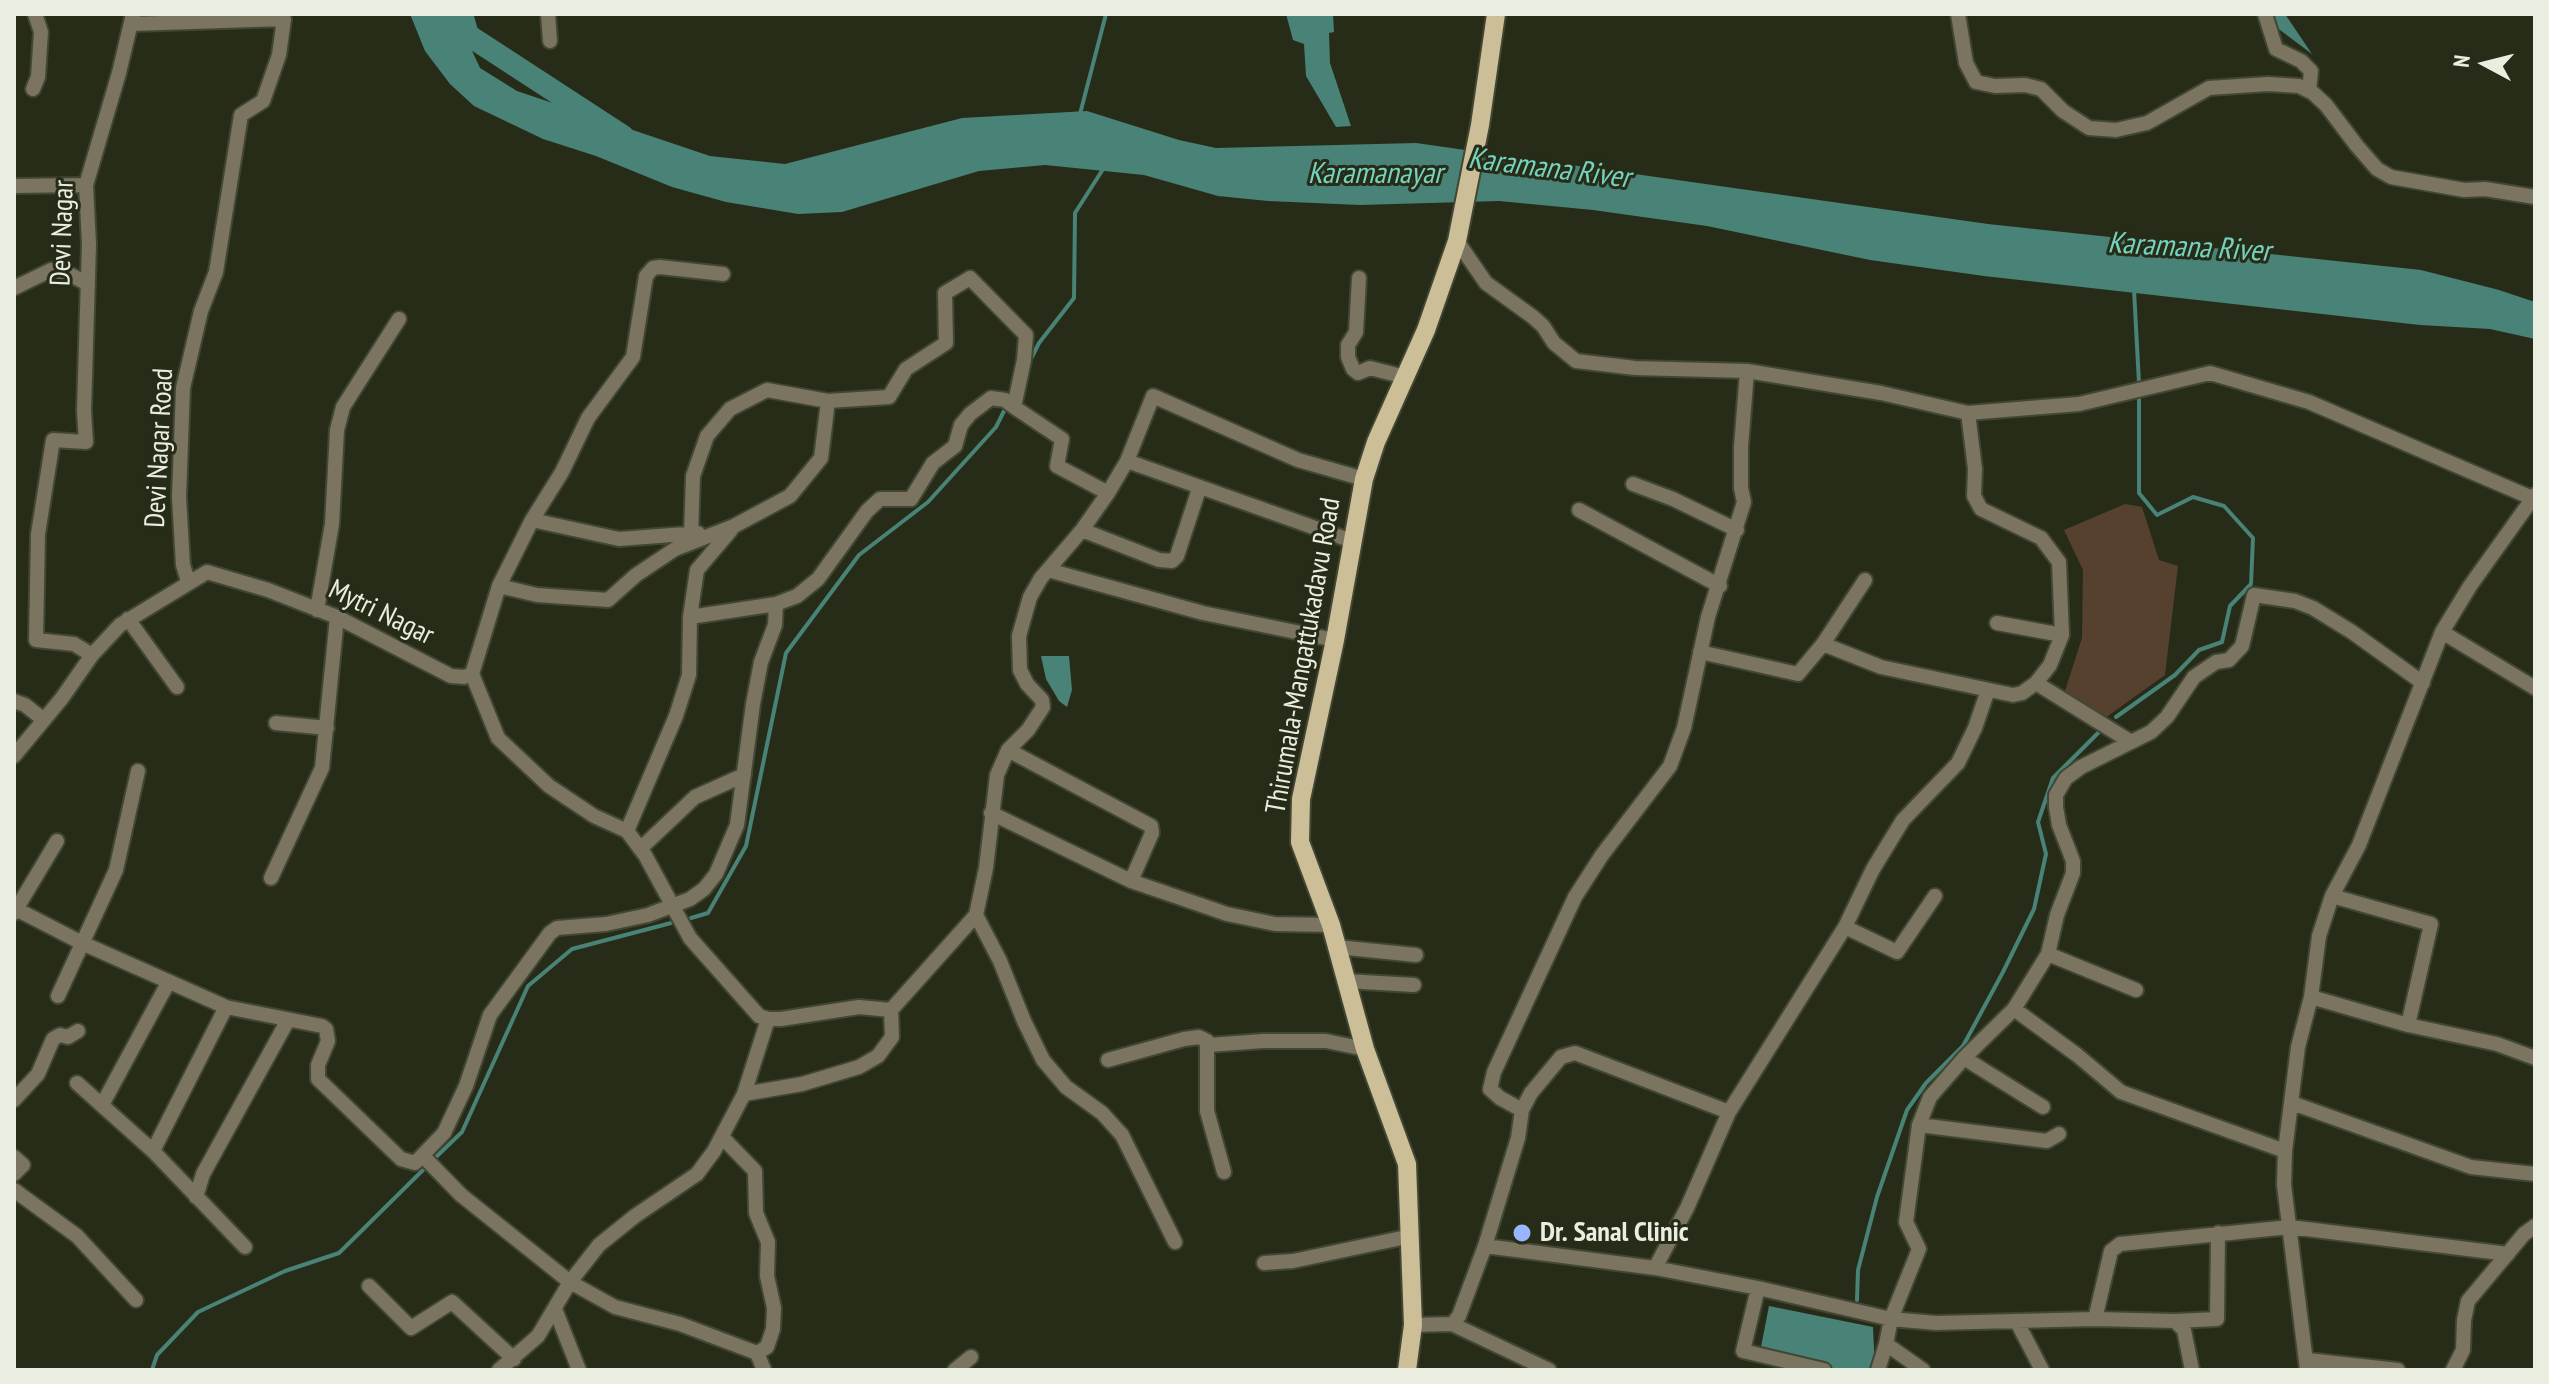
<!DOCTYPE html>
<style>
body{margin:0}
#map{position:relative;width:2549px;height:1384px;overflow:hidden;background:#272c18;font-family:"PT Sans Narrow",sans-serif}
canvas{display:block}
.frame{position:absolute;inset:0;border:16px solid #eaeee1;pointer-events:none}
.north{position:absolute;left:2445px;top:24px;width:80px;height:80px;-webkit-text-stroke:6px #272c18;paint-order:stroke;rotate:277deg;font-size:22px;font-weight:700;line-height:32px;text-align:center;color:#eaeee1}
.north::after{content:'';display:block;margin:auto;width:28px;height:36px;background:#eaeee1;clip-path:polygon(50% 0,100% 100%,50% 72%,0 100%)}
</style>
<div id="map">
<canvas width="2549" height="1384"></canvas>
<div class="frame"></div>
<div class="north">N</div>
</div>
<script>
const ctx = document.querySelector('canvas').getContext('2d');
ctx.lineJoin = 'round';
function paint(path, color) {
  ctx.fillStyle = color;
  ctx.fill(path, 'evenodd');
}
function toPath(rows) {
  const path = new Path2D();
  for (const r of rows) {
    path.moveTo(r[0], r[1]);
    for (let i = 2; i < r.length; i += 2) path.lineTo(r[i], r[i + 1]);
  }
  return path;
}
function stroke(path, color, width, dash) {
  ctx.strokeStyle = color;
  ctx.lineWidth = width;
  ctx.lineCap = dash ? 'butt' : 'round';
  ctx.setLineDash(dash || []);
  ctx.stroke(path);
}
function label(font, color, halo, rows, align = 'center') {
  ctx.font = font + ' "PT Sans Narrow",sans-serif';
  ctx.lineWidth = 6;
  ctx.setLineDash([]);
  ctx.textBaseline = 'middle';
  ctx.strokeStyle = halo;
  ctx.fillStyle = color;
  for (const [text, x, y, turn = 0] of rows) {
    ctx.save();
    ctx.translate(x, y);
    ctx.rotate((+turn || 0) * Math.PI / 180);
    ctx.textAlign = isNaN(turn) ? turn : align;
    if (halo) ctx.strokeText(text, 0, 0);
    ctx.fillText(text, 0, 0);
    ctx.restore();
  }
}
paint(toPath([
 [2125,504,2142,507,2159,560,2178,566,2165,675,2105,718,2065,691,2082,638,2083,570,2064,530]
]), '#56412f');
paint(toPath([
 [410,14,455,14,480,68,517,91,710,156,785,164,962,118,1087,111,1179,140,1216,148,1416,143,1988,224,2421,270,2499,290,2535,302,2535,339,2490,329,2420,325,1984,276,1870,260,1707,226,1593,210,1499,201,1360,205,1268,201,1218,196,1144,175,1045,165,979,171,842,212,798,214,726,202,672,187,596,156,543,139,474,106,450,84,425,51],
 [1286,14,1333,14,1334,32,1329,33,1330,63,1351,126,1336,127,1306,76,1304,44,1293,40],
 [2268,14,2285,14,2312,54,2268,21],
 [1041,656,1069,656,1072,690,1067,707,1059,701,1046,679],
 [1769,1306,1873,1327,1875,1370,1830,1370,1759,1357]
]), '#498276');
stroke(toPath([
 [1080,114,1106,14],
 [2134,290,2139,383],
 [1032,357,1039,343,1074,298,1075,213,1105,166],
 [2116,717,2175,675,2199,650,2222,642,2230,606,2251,584,2253,538,2224,506,2193,497,2157,515,2139,493,2139,397],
 [691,918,708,913,746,846,786,653,859,555,928,502,996,427,1004,411],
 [437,1156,462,1132,528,986,572,949,671,923],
 [1857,1300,1858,1270,1877,1197,1907,1110,1926,1083,1963,1046,2003,972,2034,909,2046,854,2038,822,2053,778,2100,731],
 [152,1370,157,1355,198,1312,285,1271,339,1253,423,1170]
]), '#498276', 4);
stroke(toPath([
 [462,14,468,35,623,136]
]), '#498276', 22);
const minor = toPath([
 [548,14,550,41],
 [1958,14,1966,63,1976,82,1995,86,2025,85,2041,89,2063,111,2089,128,2116,130,2147,123,2209,88,2268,84,2299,86,2313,93,2326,105,2357,146,2377,169,2391,177,2464,190,2485,189,2535,197],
 [2265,14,2276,49,2301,61,2311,71,2309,91],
 [131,24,284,19,279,55,263,101,241,115,216,272,201,311,183,388,179,497,183,565,188,581],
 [33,89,38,77,41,32,35,14],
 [14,186,86,185],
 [1457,241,1486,283,1533,317,1543,326,1554,343,1576,361,1635,368,1747,371,1881,393,1968,413,2079,404,2210,373,2309,402,2532,498],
 [723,274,660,267,653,268,646,276,633,357,588,418,562,472,532,520,499,586,472,674,498,738,549,786,594,816,627,831,645,855,690,938,759,1016,768,1019,781,1019,859,1007,891,1010],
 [1359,278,1356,332,1348,345,1348,357,1353,369,1358,373,1370,368,1405,377],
 [14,288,51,270,69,274,88,284],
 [1968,413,1975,469,1974,496,1981,509,2041,538,2059,562,2062,635,2050,665,2036,683,2131,742],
 [1127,461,1352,541],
 [1633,484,1673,499,1737,530],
 [1579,510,1720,586],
 [532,520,619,539,698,533],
 [1082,530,1159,560,1172,561,1177,556,1199,489],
 [691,535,693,476,707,436,730,409,767,390,828,401],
 [1048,570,1203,613,1335,640],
 [499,586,537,595,608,600,636,575,675,549,734,526,790,496,821,458,828,401,889,397,906,369,946,343,945,293,970,278,1026,335,1024,360,1014,407,1062,439,1057,466,1108,493],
 [317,610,332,524,337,430,343,407,399,319],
 [690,617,776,604,797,596,818,579,867,511,880,499,911,499,933,463,955,446,961,425,970,414,991,398,1005,400,1014,407],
 [128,619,177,687],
 [1997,623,2062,635],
 [2442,632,2535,688],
 [1823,644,1865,580],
 [1700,652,1798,674,1823,644,1881,667,2013,695,2022,693,2036,683],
 [92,655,74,644,36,640,38,534,53,440,86,442,84,411,89,244,86,185,119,73,133,14],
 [14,701,25,705,44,720],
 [276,723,327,728],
 [1008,750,1151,826,1152,833,1131,881],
 [14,756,62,698,92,655,120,625,207,572,268,590,337,617,451,676,464,677,472,674],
 [991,813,1131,881,1227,914,1275,924,1331,925],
 [627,831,676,716,689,675,690,617,697,570,731,530],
 [640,849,695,797,744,775],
 [271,878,322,768,337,617],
 [2332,896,2431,924,2408,1025,2497,1044,2535,1058],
 [16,909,82,943,226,1007,322,1026,326,1029,328,1041,318,1065,318,1079,401,1159,415,1163,444,1133,466,1086,490,1015,550,933,557,928,606,924,648,915,690,899,704,889,716,874,737,825,753,704,761,662,775,625,776,604],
 [14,913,57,841],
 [976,915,1000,961,1024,1021,1043,1060,1066,1087,1102,1113,1122,1135,1175,1242],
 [1845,927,1897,952,1935,896],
 [1337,947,1416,955],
 [2048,954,2136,990],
 [1346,981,1414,985],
 [58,996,116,870,138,771],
 [2311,997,2408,1025],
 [2014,1009,2077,1055,2121,1092,2285,1151],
 [1209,1045,1263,1041,1326,1041,1365,1049],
 [1964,1058,2043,1107],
 [1108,1060,1184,1039,1199,1037,1207,1041,1207,1111,1224,1172],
 [77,1083,153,1151,245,1247],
 [744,1094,768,1019],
 [14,1100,38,1074,53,1039,60,1035,68,1037,78,1031],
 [2292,1103,2471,1167,2535,1174],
 [102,1105,168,983],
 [1522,1110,1531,1093,1561,1057,1575,1053,1729,1112],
 [1919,1125,2047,1141,2059,1134],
 [722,1137,755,1171,756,1213,768,1242,767,1276,774,1308,773,1329,767,1347,757,1353],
 [153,1151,226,1007],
 [423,1156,461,1195,570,1282,615,1307,680,1324,757,1353,764,1370],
 [14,1157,23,1165,14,1174],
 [14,1190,77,1236,136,1300],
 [196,1197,203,1174,288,1020],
 [1485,1246,1655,1268,1758,1288,1891,1319,1919,1249,1906,1222,1919,1125,1930,1097,1964,1058,2014,1009,2048,954,2057,915,2073,873,2073,861,2059,825,2056,807,2056,795,2066,778,2081,767,2151,732,2167,717,2194,677,2216,662,2229,660,2242,646,2254,595,2295,601,2313,608,2352,632,2423,683],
 [1264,1263,1293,1261,1411,1236],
 [1655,1268,1687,1208,1729,1112,1845,927,1873,869,1903,820,1958,763,1975,728,1988,690],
 [369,1286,411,1328,452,1302,514,1359],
 [1758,1288,1743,1351,1824,1370],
 [555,1309,579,1370],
 [2095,1319,2111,1251,2120,1244,2290,1227,2508,1254],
 [2175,1321,2217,1319,2218,1233],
 [2017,1322,2042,1370],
 [1452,1324,1549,1370],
 [1413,1325,1452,1324,1459,1316,1485,1246,1518,1138,1522,1110,1500,1098,1490,1089,1494,1072,1575,897,1602,855,1670,766,1684,728,1708,617,1744,502,1741,488,1741,447,1747,371],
 [2308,1360,2398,1370],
 [499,1370,538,1336,570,1282,599,1245,635,1216,697,1174,714,1151,744,1094,802,1084,859,1067,878,1056,892,1037,891,1010,976,915,986,868,997,775,1008,750,1028,730,1043,707,1042,700,1027,684,1020,670,1019,636,1030,597,1041,578,1082,530,1108,493,1127,461,1153,396,1298,460,1364,479],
 [955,1370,971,1357],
 [1878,1370,1886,1344],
 [1923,1370,1886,1344,1891,1319,1936,1323,2095,1319,2175,1321,2184,1330,2192,1370],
 [2307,1370,2284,1185,2285,1151,2298,1047,2311,997,2319,936,2332,896,2359,845,2442,632,2470,586,2535,495],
 [2453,1370,2463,1350,2464,1320,2468,1301,2524,1234,2535,1226]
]);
const major = toPath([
 [1407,1370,1413,1325,1407,1164,1365,1049,1331,925,1300,842,1301,799,1335,640,1364,479,1376,442,1426,330,1457,241,1480,125,1496,14]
]);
stroke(minor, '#424734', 18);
stroke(major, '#424734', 22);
stroke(minor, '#7a7461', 14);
stroke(major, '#ccbe97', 18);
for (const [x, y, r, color] of [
 [1522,1233,10,"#97b6fd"]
]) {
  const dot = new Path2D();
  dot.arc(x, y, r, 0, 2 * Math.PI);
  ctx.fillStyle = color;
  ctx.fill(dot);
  stroke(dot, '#272c18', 3);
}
label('28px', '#eaeee1', '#272c18', [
 ["Devi Nagar",63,233,-88],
 ["Devi Nagar Road",160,448,-87],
 ["Mytri Nagar",381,613,26],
 ["Thirumala-Mangattukadavu Road",1304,656,-80]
]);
label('bold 28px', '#eaeee1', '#272c18', [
 ["Dr. Sanal Clinic",1540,1233]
], 'left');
label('italic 30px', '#75d2be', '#272c18', [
 ["Karamana River",1549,169,7],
 ["Karamanayar",1375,174],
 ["Karamana River",2189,248,3]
]);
</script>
